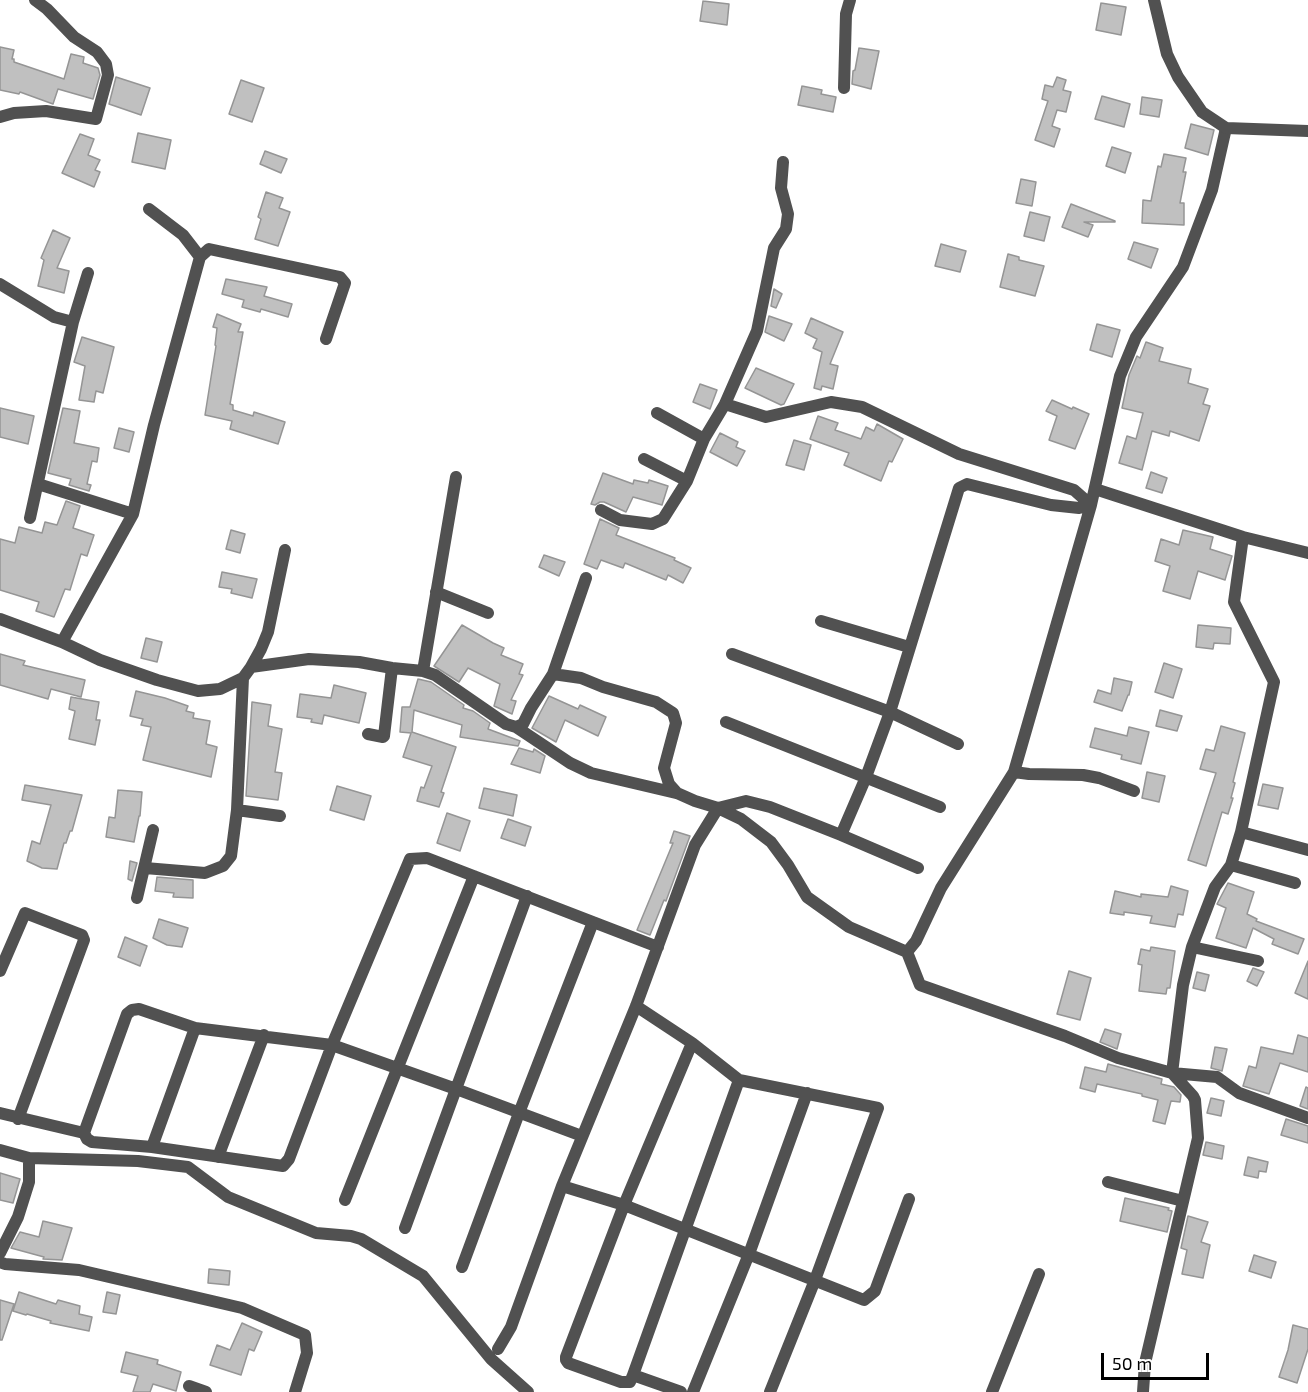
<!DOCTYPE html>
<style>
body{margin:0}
#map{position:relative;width:1308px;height:1392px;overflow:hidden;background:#fff;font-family:"Exo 2",sans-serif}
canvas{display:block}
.scale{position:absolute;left:1101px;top:1353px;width:108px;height:27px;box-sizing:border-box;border:3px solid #000;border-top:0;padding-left:8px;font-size:18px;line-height:21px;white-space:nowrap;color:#000;-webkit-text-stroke:4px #fff;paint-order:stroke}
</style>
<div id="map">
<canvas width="1308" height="1392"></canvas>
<div class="scale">50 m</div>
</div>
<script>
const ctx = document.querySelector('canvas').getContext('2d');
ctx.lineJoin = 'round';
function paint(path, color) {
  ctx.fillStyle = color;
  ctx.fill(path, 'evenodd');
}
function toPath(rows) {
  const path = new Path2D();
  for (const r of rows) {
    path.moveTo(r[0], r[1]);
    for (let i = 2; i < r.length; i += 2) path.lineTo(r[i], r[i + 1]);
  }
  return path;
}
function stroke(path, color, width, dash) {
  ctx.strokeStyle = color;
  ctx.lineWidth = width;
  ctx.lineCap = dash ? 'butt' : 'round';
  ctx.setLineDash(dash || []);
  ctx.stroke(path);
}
const building = toPath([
 [703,1,729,4,727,25,700,21,703,1],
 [1101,3,1126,7,1121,35,1096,30,1101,3],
 [0,47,14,50,12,59,14,59,14,62,64,79,71,54,84,57,83,63,98,68,100,75,93,99,58,89,53,104,20,92,19,94,0,90,0,47],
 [859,48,879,51,871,89,852,84,853,71,855,70,859,48],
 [116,77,150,88,141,115,109,104,116,77],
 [1057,77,1066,80,1063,90,1071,92,1066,112,1057,110,1052,126,1060,129,1054,147,1035,140,1048,101,1042,99,1045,85,1053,87,1057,77],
 [241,80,264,88,252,122,229,114,241,80],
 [802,86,822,90,821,94,836,97,833,112,798,105,802,86],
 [1102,96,1130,104,1124,127,1095,119,1102,96],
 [1142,97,1162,100,1159,117,1140,114,1142,97],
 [1191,124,1214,130,1208,155,1185,148,1191,124],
 [138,133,171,140,165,169,132,162,138,133],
 [80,134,94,139,88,155,100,160,95,170,100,172,94,187,62,173,80,134],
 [1112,147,1131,153,1125,173,1106,166,1112,147],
 [265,151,287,159,281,173,260,164,265,151],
 [1164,154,1186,158,1183,172,1186,172,1180,203,1184,203,1184,225,1142,223,1143,200,1151,201,1158,166,1161,167,1164,154],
 [1021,179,1036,182,1032,206,1016,203,1021,179],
 [266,192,283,198,279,208,290,212,278,246,255,239,261,219,258,217,266,192],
 [1071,204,1115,221,1115,222,1084,222,1093,225,1088,237,1062,227,1071,204],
 [1030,212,1050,217,1044,241,1024,236,1030,212],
 [53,230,70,238,57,268,69,271,64,293,38,286,44,260,41,258,53,230],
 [1134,242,1158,249,1151,268,1128,259,1134,242],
 [941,244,966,251,960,272,935,266,941,244],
 [1008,254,1019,257,1019,260,1044,266,1035,296,1000,287,1008,254],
 [226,279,267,287,264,296,292,304,288,317,261,309,260,312,242,307,244,300,222,294,226,279],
 [774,289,782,294,776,308,771,306,774,289],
 [217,314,241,324,238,332,243,332,230,404,233,405,233,410,253,416,254,412,285,422,278,444,230,429,232,421,205,415,216,346,215,345,217,328,213,327,217,314],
 [769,316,792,324,784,341,765,332,769,316],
 [811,318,843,332,830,364,838,366,833,389,822,386,821,390,814,388,822,352,813,348,817,339,805,333,811,318],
 [1097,324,1120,330,1112,357,1090,350,1097,324],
 [82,337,114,347,103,393,96,391,94,402,79,400,85,366,74,362,82,337],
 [1146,342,1163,348,1159,361,1191,369,1188,383,1208,389,1203,404,1210,406,1199,441,1170,431,1169,436,1152,431,1142,470,1119,463,1127,436,1136,439,1143,413,1122,408,1129,375,1137,356,1140,358,1146,342],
 [756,368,794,384,784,404,781,405,745,388,756,368],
 [700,384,717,390,710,409,693,402,700,384],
 [1052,400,1072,409,1073,407,1089,414,1075,449,1049,440,1057,416,1046,411,1052,400],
 [0,408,34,416,28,444,0,437,0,408],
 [63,408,80,411,74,443,99,448,97,462,92,461,87,484,91,485,89,491,69,485,71,479,48,473,63,408],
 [818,416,838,423,835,430,861,439,866,427,874,431,877,424,903,439,892,462,889,461,881,481,844,465,849,453,810,439,818,416],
 [119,428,134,432,129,452,114,448,119,428],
 [720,433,738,442,736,447,745,451,737,466,710,452,720,433],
 [794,440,811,445,804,470,786,465,794,440],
 [1151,472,1167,478,1162,493,1146,488,1151,472],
 [603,473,633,484,634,480,648,483,649,480,668,486,662,505,633,497,626,512,604,502,600,502,595,505,591,504,603,473],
 [66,501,80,506,73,528,94,535,87,556,81,554,70,590,65,589,54,617,36,611,39,602,0,590,0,539,15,543,19,527,42,533,45,522,57,525,66,501],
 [600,519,619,528,616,535,675,558,674,560,691,568,683,583,668,575,666,580,625,563,623,568,601,560,597,569,584,564,600,519],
 [231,530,245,534,240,553,226,549,231,530],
 [1183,530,1213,537,1210,549,1232,556,1225,580,1198,571,1190,599,1163,591,1170,566,1155,561,1161,539,1179,545,1183,530],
 [544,555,565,562,559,576,539,567,544,555],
 [222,572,257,579,252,598,231,593,232,589,219,587,222,572],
 [462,625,493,643,504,648,501,655,523,664,519,674,523,675,511,700,516,701,512,714,494,706,500,684,468,668,459,682,434,666,462,625],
 [1198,625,1231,628,1230,644,1214,643,1213,649,1196,647,1198,625],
 [146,638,162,642,157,662,141,658,146,638],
 [0,654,25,661,23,665,85,680,81,697,51,689,48,699,0,685,0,654],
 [1164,663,1182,669,1173,698,1155,692,1164,663],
 [1114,678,1132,682,1129,695,1128,695,1122,711,1094,702,1098,690,1111,694,1114,678],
 [418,679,431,682,464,705,463,708,473,711,490,723,488,729,520,741,518,746,460,737,462,725,414,710,412,732,456,747,441,792,444,793,439,807,417,801,421,787,424,788,432,766,403,757,411,733,400,732,402,707,410,707,418,679],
 [334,685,366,693,359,723,324,715,322,724,311,722,312,719,297,717,300,694,331,698,334,685],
 [136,691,165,698,188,706,186,711,194,713,193,718,210,721,206,744,217,747,211,777,143,760,151,727,141,725,143,719,130,716,136,691],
 [549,696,578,709,580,705,606,717,598,736,565,720,556,742,532,728,549,696],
 [71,697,99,702,96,720,100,720,95,745,69,739,75,711,69,709,71,697],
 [252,702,271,705,268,726,282,729,275,772,282,773,278,800,246,796,252,702],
 [1160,710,1182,716,1177,731,1156,726,1160,710],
 [1221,726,1245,733,1233,782,1235,783,1231,798,1233,798,1228,814,1222,812,1206,866,1188,860,1216,773,1200,769,1206,749,1214,751,1221,726],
 [1129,727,1149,732,1141,764,1121,759,1122,755,1090,747,1095,728,1127,736,1129,727],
 [519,748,533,752,534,749,545,756,540,773,511,764,519,748],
 [1147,772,1165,776,1159,802,1142,798,1147,772],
 [1263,784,1283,788,1278,809,1258,805,1263,784],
 [25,785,82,795,72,831,70,831,66,843,64,843,57,869,42,868,27,861,32,841,40,844,51,805,22,800,25,785],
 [337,786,371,796,364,820,330,810,337,786],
 [484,788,517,795,513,816,479,808,484,788],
 [118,790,142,792,140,816,139,816,134,842,106,837,109,817,115,818,118,790],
 [447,813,470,821,460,851,437,843,447,813],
 [508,819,531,827,525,846,501,838,508,819],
 [674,831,690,836,666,901,664,900,650,935,637,930,673,843,670,843,674,831],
 [130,861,137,863,132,881,128,879,130,861],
 [157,877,193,880,193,898,173,897,174,893,155,891,157,877],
 [1228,883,1254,892,1247,914,1257,919,1256,921,1304,939,1298,954,1272,944,1274,939,1253,928,1246,948,1216,938,1226,908,1217,904,1228,883],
 [1171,886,1188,891,1183,915,1178,914,1175,927,1150,923,1152,916,1124,912,1124,915,1110,913,1115,891,1141,897,1141,894,1168,897,1171,886],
 [159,919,188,928,182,947,167,945,153,938,159,919],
 [125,937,147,946,140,966,118,957,125,937],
 [1151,947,1175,951,1170,988,1167,988,1166,994,1139,991,1142,965,1138,964,1141,949,1150,951,1151,947],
 [1308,961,1308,999,1295,993,1308,961],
 [1253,968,1264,972,1257,986,1247,981,1253,968],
 [1069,971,1091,978,1080,1020,1057,1014,1069,971],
 [1197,972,1209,975,1205,991,1193,988,1197,972],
 [1105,1029,1121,1034,1117,1049,1100,1042,1105,1029],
 [1298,1035,1308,1038,1308,1072,1280,1063,1269,1094,1243,1086,1249,1066,1256,1068,1261,1047,1293,1054,1298,1035],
 [1215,1047,1227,1049,1222,1071,1211,1068,1215,1047],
 [1108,1064,1162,1079,1161,1084,1174,1087,1181,1095,1180,1102,1171,1101,1165,1124,1153,1121,1158,1100,1142,1096,1142,1094,1097,1084,1095,1092,1080,1088,1085,1067,1106,1072,1108,1064],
 [1306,1087,1308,1088,1308,1109,1300,1106,1306,1087],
 [1211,1098,1224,1101,1221,1116,1207,1113,1211,1098],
 [1286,1119,1308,1126,1308,1143,1281,1135,1286,1119],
 [1206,1142,1224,1146,1222,1159,1203,1155,1206,1142],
 [1248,1157,1268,1162,1266,1172,1259,1171,1258,1178,1244,1175,1248,1157],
 [0,1173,20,1179,13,1203,0,1200,0,1173],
 [1125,1198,1169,1208,1168,1210,1172,1211,1167,1232,1120,1221,1125,1198],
 [1188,1216,1208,1222,1201,1242,1210,1245,1203,1278,1182,1274,1187,1250,1181,1248,1188,1216],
 [43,1221,72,1228,62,1260,43,1259,44,1257,11,1248,20,1232,39,1237,43,1221],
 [1254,1255,1276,1262,1271,1278,1249,1271,1254,1255],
 [209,1269,230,1271,229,1285,208,1283,209,1269],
 [19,1292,56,1304,58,1300,80,1306,79,1314,92,1317,89,1331,50,1323,51,1321,27,1314,26,1315,13,1311,19,1292],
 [107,1292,120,1295,116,1314,103,1312,107,1292],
 [0,1300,14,1304,2,1340,0,1340,0,1300],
 [242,1323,262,1332,254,1351,249,1349,241,1375,210,1365,217,1345,230,1350,242,1323],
 [1293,1325,1308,1329,1308,1349,1297,1383,1279,1377,1288,1350,1293,1325],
 [126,1352,158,1360,157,1364,181,1372,176,1391,153,1384,150,1392,133,1392,138,1376,121,1372,126,1352]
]);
paint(building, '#c0c0c0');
stroke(building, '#959595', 1.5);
stroke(toPath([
 [844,88,846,14,850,0],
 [0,117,14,113,46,111,96,119,108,75,106,64,97,52,74,37,47,9,35,0],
 [149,209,183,235,200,257],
 [0,284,54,317,73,322],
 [725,404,757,331,774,248,786,229,788,214,781,188,783,162],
 [657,413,704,439],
 [644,459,687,481],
 [38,484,133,514],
 [1095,489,1243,537,1308,553],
 [601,510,620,520,652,524,663,519,687,481,704,439,725,404,766,417,831,402,862,407,959,454,1074,490,1091,505,1014,772,941,888,916,941,907,952],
 [30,518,73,322,88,273],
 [1243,537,1234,602,1274,682,1241,832,1231,865,1215,887,1192,947,1183,985,1172,1073,1217,1077,1239,1093,1308,1118],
 [436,592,488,613],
 [0,619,62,642,100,660,157,680,198,691,220,689,243,678,251,667,309,659,359,662,392,668,423,671,435,675,506,724,516,727,523,724,531,708,553,674,581,678,603,687,656,702,673,713,676,723,664,768,669,784,677,793,695,801,718,808,741,819,771,842,788,865,807,897,849,927,907,952,920,985,1065,1036,1118,1058,1172,1073,1193,1096,1195,1100,1198,1138,1145,1363,1143,1392],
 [821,621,909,647],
 [62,642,133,514,154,425,200,257,209,249,340,277,345,283,326,339],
 [732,654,890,712,958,744],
 [251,667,261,649,268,632,285,550],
 [423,671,456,477],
 [553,674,586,578],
 [726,722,940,807],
 [516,727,570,763,591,773,676,793],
 [368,734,383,737,384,736,392,668],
 [1014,772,1029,774,1083,775,1099,778,1134,791],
 [237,810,280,816],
 [1241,832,1308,850],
 [841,835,918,868],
 [1231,865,1295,883],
 [145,868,205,873,223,866,231,856,237,810,243,678],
 [527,896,456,1089,582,1136],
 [137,898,153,830],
 [1192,947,1258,961],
 [0,971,25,913,82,935,84,940,18,1119],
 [636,1006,692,1043,739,1080,878,1108,815,1280,770,1392],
 [692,1043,624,1205,864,1300,875,1291,909,1199],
 [0,1113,84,1133],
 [152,1147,195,1028],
 [0,1150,29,1158,29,1182,18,1217,0,1253],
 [218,1157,264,1035],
 [29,1158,138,1161,188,1167,228,1197,316,1233,351,1236,361,1239,423,1276,491,1359,528,1392],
 [1108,1182,1183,1201],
 [562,1186,624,1205,566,1357,566,1360,568,1363,621,1382,630,1382,633,1375,681,1392],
 [345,1200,474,876],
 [405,1228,456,1089,332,1045,195,1028,139,1009,132,1010,127,1014,84,1133,87,1139,92,1142,152,1147,283,1166,289,1159,332,1045,410,859,427,858,593,922],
 [0,1262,5,1264,79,1270,242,1308,305,1335,307,1353,295,1392],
 [462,1267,519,1113,593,922,658,947],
 [498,1349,511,1327,562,1186,636,1006,695,845,718,808,746,801,770,807,841,835,866,777,890,712,959,488,967,484,1051,505,1079,508,1091,505,1120,376,1136,337,1183,267,1212,190,1226,128],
 [633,1375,739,1080],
 [189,1386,206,1392],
 [693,1392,749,1254,807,1093],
 [992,1392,1039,1274]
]), '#515151', 12);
stroke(toPath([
 [1154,0,1167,54,1178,77,1202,112,1226,128,1308,131]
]), '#515151', 12);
</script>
